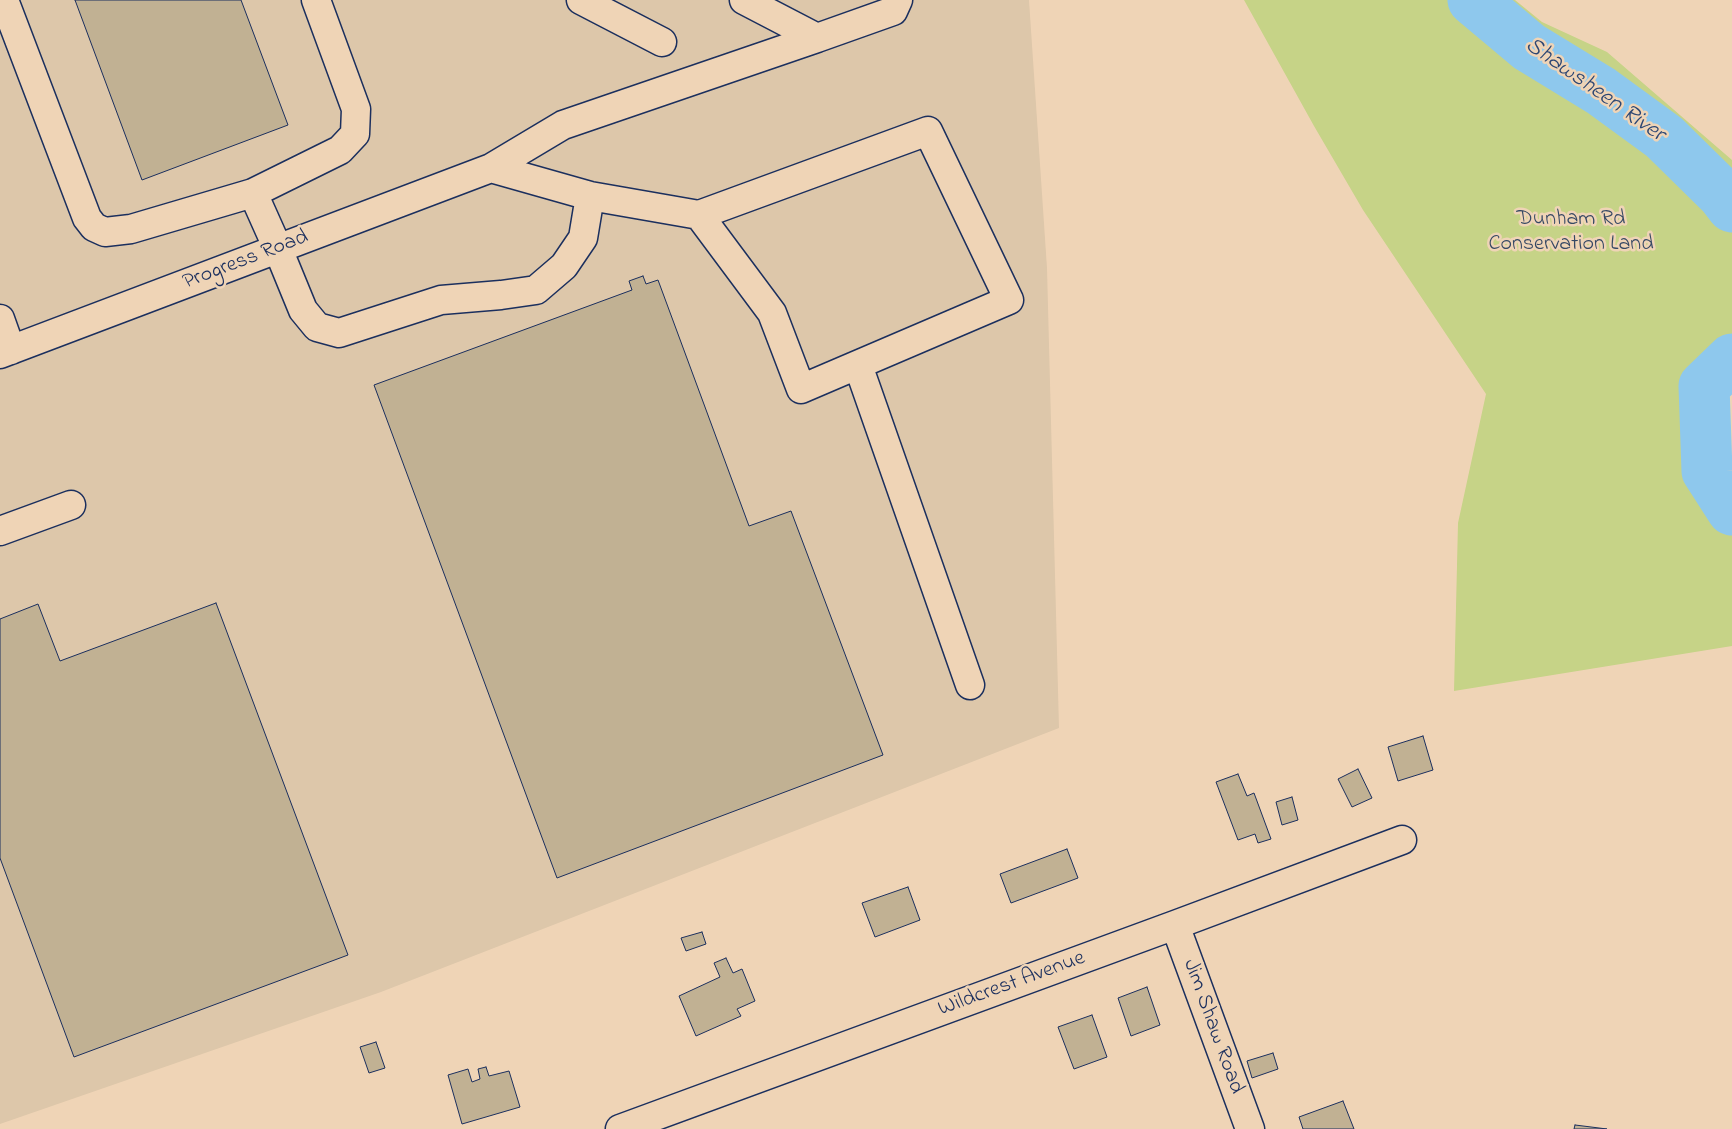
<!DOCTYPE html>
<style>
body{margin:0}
canvas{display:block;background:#efd4b6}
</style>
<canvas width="1732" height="1129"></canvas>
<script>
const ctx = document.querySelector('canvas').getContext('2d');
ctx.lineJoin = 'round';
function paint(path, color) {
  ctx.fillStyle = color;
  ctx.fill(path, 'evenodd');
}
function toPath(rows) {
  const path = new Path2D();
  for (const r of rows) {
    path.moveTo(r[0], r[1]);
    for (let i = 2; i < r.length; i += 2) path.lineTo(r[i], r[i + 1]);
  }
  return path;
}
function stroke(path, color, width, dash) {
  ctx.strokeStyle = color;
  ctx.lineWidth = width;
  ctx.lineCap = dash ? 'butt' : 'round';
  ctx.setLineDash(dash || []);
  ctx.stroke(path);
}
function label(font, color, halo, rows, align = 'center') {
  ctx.font = font + ' "Indie Flower",sans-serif';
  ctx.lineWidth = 5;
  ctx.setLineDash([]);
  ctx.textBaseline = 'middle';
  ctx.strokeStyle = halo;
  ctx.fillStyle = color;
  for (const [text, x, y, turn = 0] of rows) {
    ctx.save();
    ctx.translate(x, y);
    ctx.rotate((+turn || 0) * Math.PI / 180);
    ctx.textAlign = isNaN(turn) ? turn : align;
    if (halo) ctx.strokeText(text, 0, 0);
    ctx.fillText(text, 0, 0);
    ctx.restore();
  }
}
paint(toPath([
 [0,0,1029,0,1047,268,1059,728,381,992,0,1124]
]), '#ddc7aa');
paint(toPath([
 [1244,0,1515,0,1542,22,1607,52,1732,160,1732,352,1715,405,1725,476,1732,485,1732,646,1454,691,1458,523,1486,394,1363,210,1314,126]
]), '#c6d387');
stroke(toPath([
 [1473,0,1529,47,1601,91,1664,137,1722,194,1732,207],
 [1732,359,1704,386,1707,471,1732,510]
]), '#8ec8ed', 51);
const building = toPath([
 [75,0,241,0,288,125,142,180,75,0],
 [643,276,646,284,658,280,749,526,791,511,883,755,557,878,374,385,632,290,629,281,643,276],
 [216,603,348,955,74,1057,0,858,0,619,38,604,60,661,216,603],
 [1423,736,1433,770,1398,781,1388,747,1423,736],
 [1358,769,1372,798,1352,807,1338,779,1358,769],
 [1238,774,1247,796,1254,793,1271,839,1258,843,1255,834,1238,840,1216,782,1238,774],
 [1292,797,1298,820,1282,825,1276,802,1292,797],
 [1067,849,1078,878,1011,903,1000,874,1067,849],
 [908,887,920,920,875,937,862,903,908,887],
 [702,932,706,944,686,951,681,938,702,932],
 [726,958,733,973,742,969,755,1001,737,1009,741,1016,696,1036,679,996,720,977,714,963,726,958],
 [1147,987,1160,1025,1131,1036,1118,998,1147,987],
 [1092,1015,1107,1057,1074,1069,1058,1027,1092,1015],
 [376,1042,385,1068,369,1073,360,1047,376,1042],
 [1273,1053,1278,1069,1252,1078,1247,1061,1273,1053],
 [486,1067,489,1076,509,1071,520,1107,462,1124,448,1075,468,1069,472,1082,480,1079,478,1069,486,1067],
 [1343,1101,1354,1129,1303,1129,1299,1117,1343,1101],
 [1575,1125,1607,1129,1574,1129,1575,1125]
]);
paint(building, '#c1b193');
stroke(building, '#1b2f5e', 1);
const minor = toPath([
 [4,0,87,218,94,227,105,232,131,229,253,193,340,150,355,134,356,109,316,0],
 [581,0,662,42],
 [817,38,893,11,898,0],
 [491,168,590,196,699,215,772,313,801,389,1009,300,928,131,699,215],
 [253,193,278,249,303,310,317,327,339,333,441,300,501,295,536,290,564,266,583,238,590,196],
 [0,319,11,350],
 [0,354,491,168,563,125,817,38,744,0],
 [858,365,970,685],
 [0,531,71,505],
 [1175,925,1250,1129],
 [620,1129,1175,925,1402,840]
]);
stroke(minor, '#1b2f5e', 31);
stroke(minor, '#efd4b6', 28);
label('22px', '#354864', '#efd4b6', [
 ["Dunham Rd",1571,220],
 ["Conservation Land",1571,245]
]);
label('22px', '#1b2f5e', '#efd4b6', [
 ["Progress Road",246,261,-21],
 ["Wildcrest Avenue",1012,985,-20],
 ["Jim Shaw Road",1212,1027,70]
]);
label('italic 24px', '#2c4673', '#efd4b6', [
 ["Shawsheen River",1594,91,35]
]);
</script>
